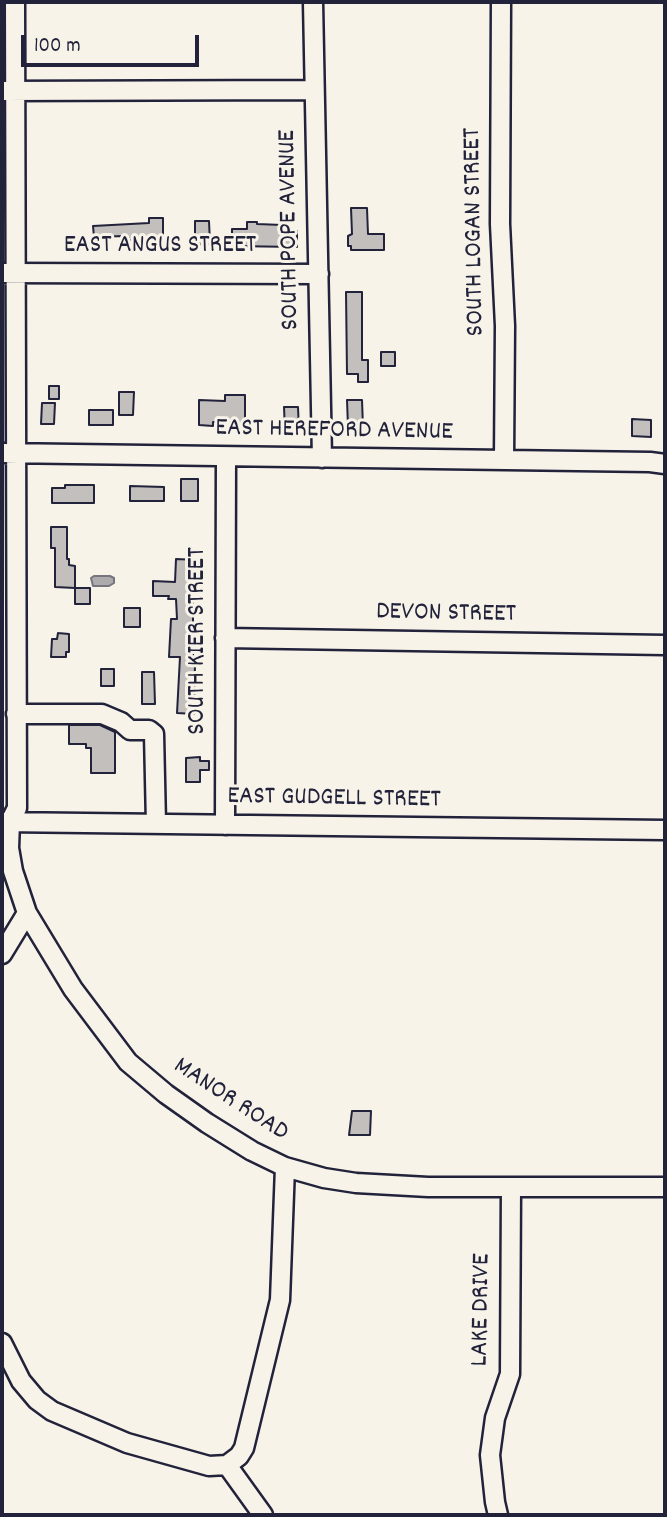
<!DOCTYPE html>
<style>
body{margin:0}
#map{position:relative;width:667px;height:1517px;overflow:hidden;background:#f7f3e8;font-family:Dekko,sans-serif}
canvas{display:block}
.frame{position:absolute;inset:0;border:4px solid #22223b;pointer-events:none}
.scale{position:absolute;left:21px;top:35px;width:178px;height:32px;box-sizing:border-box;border:4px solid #22223b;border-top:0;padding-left:9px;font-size:21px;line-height:24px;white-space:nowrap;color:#22223b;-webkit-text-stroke:5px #f7f3e8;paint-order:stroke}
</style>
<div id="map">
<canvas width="667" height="1517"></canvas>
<div class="frame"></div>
<div class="scale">100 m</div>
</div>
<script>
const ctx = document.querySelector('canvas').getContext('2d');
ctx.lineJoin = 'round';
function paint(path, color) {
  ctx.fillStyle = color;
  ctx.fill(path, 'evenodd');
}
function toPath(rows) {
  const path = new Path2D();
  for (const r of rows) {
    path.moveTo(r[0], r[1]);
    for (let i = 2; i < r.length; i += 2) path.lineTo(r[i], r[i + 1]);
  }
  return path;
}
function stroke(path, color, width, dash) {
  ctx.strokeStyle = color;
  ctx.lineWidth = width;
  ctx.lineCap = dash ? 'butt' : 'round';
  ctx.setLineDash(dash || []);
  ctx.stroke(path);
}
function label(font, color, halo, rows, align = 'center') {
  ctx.font = font + ' Dekko,sans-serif';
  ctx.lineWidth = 6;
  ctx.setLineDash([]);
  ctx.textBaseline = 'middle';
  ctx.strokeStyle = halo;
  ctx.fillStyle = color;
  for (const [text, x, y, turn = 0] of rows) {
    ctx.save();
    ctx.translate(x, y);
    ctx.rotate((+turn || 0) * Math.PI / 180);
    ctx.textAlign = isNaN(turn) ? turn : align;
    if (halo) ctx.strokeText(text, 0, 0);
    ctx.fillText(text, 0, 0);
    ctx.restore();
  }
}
const water = toPath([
 [94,576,110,576,114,578,114,583,109,586,93,586,91,578,94,576]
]);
paint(water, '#aeabad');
stroke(water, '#76747f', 2);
const building = toPath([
 [351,208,367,208,368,234,384,234,384,250,351,250,351,246,348,246,348,236,352,234,351,208],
 [149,218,163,218,163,237,158,237,158,240,129,240,129,238,125,236,94,237,93,226,149,223,149,218],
 [195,221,209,221,210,244,195,245,195,221],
 [247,222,257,222,257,224,282,225,282,230,297,231,297,247,232,246,232,229,247,229,247,222],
 [346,292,362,292,362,360,368,360,368,382,358,382,358,374,347,374,346,292],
 [381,352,395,352,395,366,381,366,381,352],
 [49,386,59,386,59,399,49,399,49,386],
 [119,392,134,392,133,415,119,415,119,392],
 [225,395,245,395,245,426,234,426,234,422,213,422,213,426,199,425,199,400,225,401,225,395],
 [347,400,362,400,363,427,348,427,347,400],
 [42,403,55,403,54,424,41,424,42,403],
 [284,407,298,407,299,430,285,431,284,407],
 [89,410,113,410,113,425,89,425,89,410],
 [632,419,651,420,651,437,632,436,632,419],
 [181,479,198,479,198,501,181,501,181,479],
 [65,485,94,485,94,503,52,503,52,488,65,488,65,485],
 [130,486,164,487,164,501,130,501,130,486],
 [51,527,67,527,67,559,69,559,69,565,75,566,75,588,55,587,55,548,51,548,51,527],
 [176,559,198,560,195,599,193,599,193,664,195,664,194,714,177,713,180,657,169,657,171,619,177,619,176,599,168,599,169,596,153,596,153,581,175,582,176,559],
 [75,588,90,588,90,604,75,604,75,588],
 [124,608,140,608,140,627,124,627,124,608],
 [58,633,69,634,69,652,66,652,66,657,51,657,52,639,57,639,58,633],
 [101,669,114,669,114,686,101,686,101,669],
 [142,672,154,672,155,704,142,704,142,672],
 [69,725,100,725,115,732,115,773,91,773,91,748,86,748,86,744,69,744,69,725],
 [200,757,200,761,209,761,209,770,200,770,200,782,186,782,186,758,200,757],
 [352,1111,371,1111,370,1135,349,1135,352,1111]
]);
paint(building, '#c2bfbd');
stroke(building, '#22223b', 2);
const minor = toPath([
 [15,2,17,808,10,822,9,848,13,871,27,913,73,989,128,1062,166,1094,207,1123,252,1151,285,1167,324,1178,356,1183,428,1187,665,1187],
 [313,2,322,458],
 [501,2,500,224,505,326,504,460],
 [2,91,314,90],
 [2,273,319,274],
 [2,453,650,462,665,464],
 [225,638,665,645],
 [16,714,102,714,121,722,130,730,149,730,154,734,156,824],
 [2,822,665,830],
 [225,825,226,457],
 [2,954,27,913],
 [2,1343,21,1381,37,1400,52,1411,127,1443,209,1466,227,1465,263,1515],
 [227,1465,239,1456,244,1448,280,1300,285,1167],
 [498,1515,495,1502,490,1455,495,1418,510,1374,511,1187]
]);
stroke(minor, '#22223b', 23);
stroke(minor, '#f7f3e8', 18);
label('26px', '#22223b', '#f7f3e8', [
 ["SOUTH POPE AVENUE",291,230,-91],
 ["SOUTH LOGAN STREET",476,232,-91],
 ["EAST ANGUS STREET",160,247],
 ["EAST HEREFORD AVENUE",334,432,1],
 ["DEVON STREET",446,615,1],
 ["SOUTH KIER STREET",199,641,-90],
 ["EAST GUDGELL STREET",334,800,1],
 ["MANOR ROAD",230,1101,33],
 ["LAKE DRIVE",483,1310,-89]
]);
</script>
